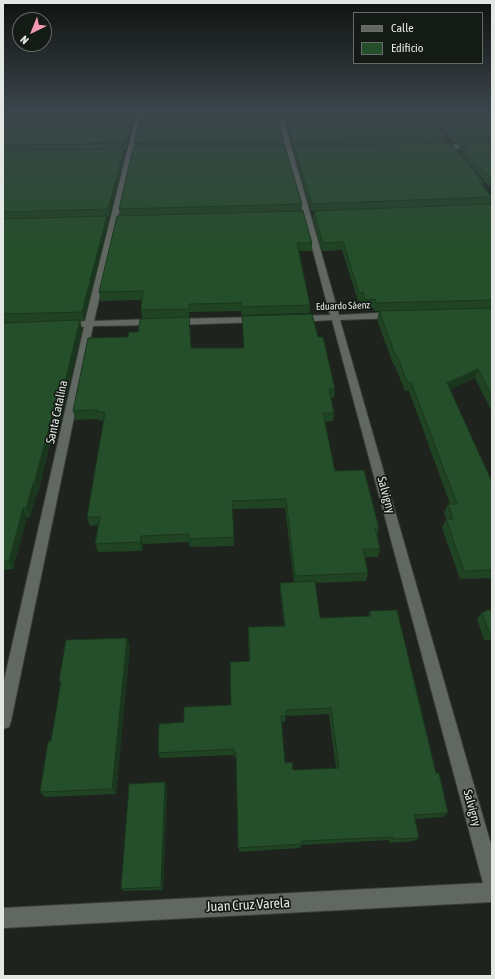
<!DOCTYPE html>
<meta charset="utf-8">
<style>
body{margin:0}
#map{position:relative;width:495px;height:979px;overflow:hidden;background:#1e231e;font-family:"Asap Condensed",sans-serif}
canvas{display:block}
.frame{position:absolute;inset:0;border:4px solid #e4e8e4;pointer-events:none}
.legend{position:absolute;left:353px;top:12px;width:130px;height:52px;box-sizing:border-box;background:#141a15;border:1px solid #676c68;margin:0;padding:5px 7px;list-style:none;font-size:12px;color:#e4e8e4}
.legend li{display:flex;align-items:center;gap:8px;height:20px}
.legend b{width:20px;border:1px solid #676c68}
.north{position:absolute;left:12px;top:12px;width:40px;height:40px;box-sizing:border-box;background:#141a15;border:1px solid #676c68;border-radius:50%;rotate:223deg;font-size:11px;font-weight:700;line-height:16px;text-align:center;color:#e4e8e4}
.north::after{content:'';display:block;margin:auto;width:14px;height:18px;background:#f19ab1;clip-path:polygon(50% 0,100% 100%,50% 72%,0 100%)}
</style>
<div id="map">
<canvas width="495" height="979"></canvas>
<div class="frame"></div>
<ul class="legend">
<li><b style="height:5px;background:#616861"></b>Calle</li>
<li><b style="height:11px;background:#254e2a"></b>Edificio</li>
</ul>
<div class="north">N</div>
</div>
<script>
const ctx = document.querySelector('canvas').getContext('2d');
ctx.lineJoin = 'round';
function toPath(rows) {
  const path = new Path2D();
  for (const r of rows) {
    path.moveTo(r[0], r[1]);
    for (let i = 2; i < r.length; i += 2) path.lineTo(r[i], r[i + 1]);
  }
  return path;
}
function stroke(path, color, width, dash) {
  ctx.strokeStyle = color;
  ctx.lineWidth = width;
  ctx.lineCap = dash ? 'butt' : 'round';
  ctx.setLineDash(dash || []);
  ctx.stroke(path);
}
function paint(path, color) {
  ctx.fillStyle = color;
  ctx.fill(path, 'evenodd');
}
function label(font, color, halo, rows, align = 'center') {
  ctx.font = font + ' "Asap Condensed",sans-serif';
  ctx.lineWidth = 3.5;
  ctx.setLineDash([]);
  ctx.textBaseline = 'middle';
  ctx.strokeStyle = halo;
  ctx.fillStyle = color;
  for (const [text, x, y, turn = 0] of rows) {
    ctx.save();
    ctx.translate(x, y);
    ctx.rotate((+turn || 0) * Math.PI / 180);
    ctx.textAlign = isNaN(turn) ? turn : align;
    if (halo) ctx.strokeText(text, 0, 0);
    ctx.fillText(text, 0, 0);
    ctx.restore();
  }
}
const minor = toPath([
 [137,111,143,111,94,321,155,319,159,322,155,325,93,326,11,721,9,727,3,729,3,685,84,327,78,326,77,324,78,322,85,321,137,111],
 [276,111,281,111,339,315,395,312,399,315,395,318,340,320,492,848,492,902,3,928,3,908,483,883,332,320,297,322,293,319,297,316,330,315,276,111],
 [492,144,492,148,438,149,435,147,438,145,492,144],
 [259,317,263,320,262,322,173,325,169,322,173,319,259,317]
]);
stroke(minor, '#383d38', 2);
paint(minor, '#616861');
paint(toPath([
 [3,111,138,111,127,150,124,150,125,156,110,217,107,217,108,224,84,321,80,321,82,329,61,420,56,420,38,493,37,493,30,517,27,517,13,569,3,570,3,323,28,322,3,322],
 [282,111,424,111,446,137,444,143,484,183,483,186,492,197,490,204,492,204,492,412,475,378,450,389,492,482,492,578,460,579,442,528,446,519,444,513,448,504,450,504,409,391,405,391,395,366,394,366,377,320,379,311,375,311,373,308,364,308,361,301,358,301,342,250,322,251,313,218,314,211,311,211,294,152,294,146,292,146],
 [425,111,492,111,492,185,489,187,458,150,460,143,454,143],
 [283,140,283,147,302,204,301,211,312,243,312,251,298,251,310,305,310,313,242,315,241,311,189,312,191,348,244,348,242,316,318,337,335,389,334,397,331,398,334,413,333,421,325,422,335,471,379,528,377,536,380,549,378,557,365,557,368,573,366,581,315,583,320,618,368,616,370,611,436,773,448,813,443,817,415,819,419,838,414,841,389,843,389,840,302,845,300,848,239,852,236,757,235,758,234,755,160,758,158,753,184,722,231,705,249,661,248,627,284,626,280,591,280,583,294,582,285,508,233,509,234,546,190,547,189,542,143,544,142,551,98,552,95,544,98,525,90,526,87,517,104,420,99,421,99,419,75,420,73,411,128,337,138,332,142,318,141,310,142,300,100,301,99,292,120,216,119,209,135,148,134,143],
 [329,714,336,768,293,770,285,763,282,722,285,722,286,716],
 [487,610,492,610,492,640,484,640,477,619,482,612,486,611],
 [130,646,116,794,45,797,40,792,51,741,61,684,59,681],
 [165,782,167,787,163,890,125,891,121,889]
]), '#204324');
paint(toPath([
 [135,111,138,111,127,150,126,143],
 [124,149,125,156,110,217,108,209],
 [492,179,492,185,489,187,491,180],
 [107,216,108,224,84,321,82,312],
 [80,320,82,329,61,420,58,411],
 [478,369,475,378,445,392,447,383],
 [53,412,56,420,38,493,34,484],
 [33,484,37,493,30,517,26,508],
 [23,508,27,517,13,569,9,561],
 [141,536,143,544,142,551,140,542],
 [127,638,130,646,116,794,112,789],
 [165,782,167,787,163,890,161,887]
]), '#1a371d');
const building = toPath([
 [3,111,135,111,126,143,3,145,3,111],
 [142,111,276,111,283,140,134,143,142,111],
 [284,111,424,111,446,137,293,140,284,111],
 [432,111,492,111,492,136,455,137,432,111],
 [451,143,484,183,480,183,492,197,312,204,294,146,451,143],
 [460,143,492,143,492,179,491,180,460,143],
 [285,147,302,204,119,209,133,148,285,147],
 [124,149,108,209,3,212,3,151,124,149],
 [492,204,492,300,376,303,375,299,365,300,363,292,359,293,343,242,323,243,314,211,492,204],
 [303,211,312,243,297,243,310,305,242,307,241,303,189,304,189,309,141,310,143,291,99,292,117,216,303,211],
 [107,216,82,312,3,314,3,219,107,216],
 [492,308,492,396,478,369,447,383,492,482,492,570,464,571,446,519,453,519,448,504,457,504,411,382,407,382,398,357,396,357,379,311,492,308],
 [312,314,318,337,323,337,335,389,329,389,334,413,323,413,335,471,364,470,379,528,375,528,380,549,363,549,368,573,295,576,286,499,232,501,234,537,189,539,189,534,141,536,140,542,95,544,100,517,87,517,105,412,97,412,97,410,73,411,88,338,128,337,129,332,138,332,140,319,189,317,191,348,244,348,242,316,312,314],
 [80,320,58,411,53,412,34,484,33,484,26,508,23,508,9,561,3,561,3,323,80,320],
 [315,581,320,618,371,616,370,611,397,610,436,773,439,773,448,813,414,815,419,838,393,839,393,837,302,841,302,844,238,848,236,752,234,752,234,749,158,753,159,724,184,722,184,707,231,705,230,662,250,661,248,627,285,626,280,583,315,581],
 [331,708,339,768,293,770,292,762,285,763,281,716,286,716,286,710,331,708],
 [487,610,492,610,492,633,489,633,482,612,487,611,487,610],
 [127,638,112,789,40,792,48,742,51,741,61,681,59,681,66,640,127,638],
 [165,782,161,887,121,889,129,784,165,782]
]);
paint(building, '#254e2a');
stroke(building, '#1a371d', 1);
const sky = ctx.createLinearGradient(0, 0, 0, 248);
sky.addColorStop(0, '#101310');
sky.addColorStop(0.45, '#3b454c');
sky.addColorStop(1, '#3b454c00');
ctx.fillStyle = sky;
ctx.fillRect(0, 0, 495, 248);
label('10px', '#e4e8e4', '#141a15', [
 ["Eduardo Sáenz",343,306,-2]
]);
label('12px', '#e4e8e4', '#141a15', [
 ["Santa Catalina",57,412,-78],
 ["Salvigny",386,495,75],
 ["Salvigny",472,808,75]
]);
label('14px', '#e4e8e4', '#141a15', [
 ["Juan Cruz Varela",248,905,-3]
]);
</script>
